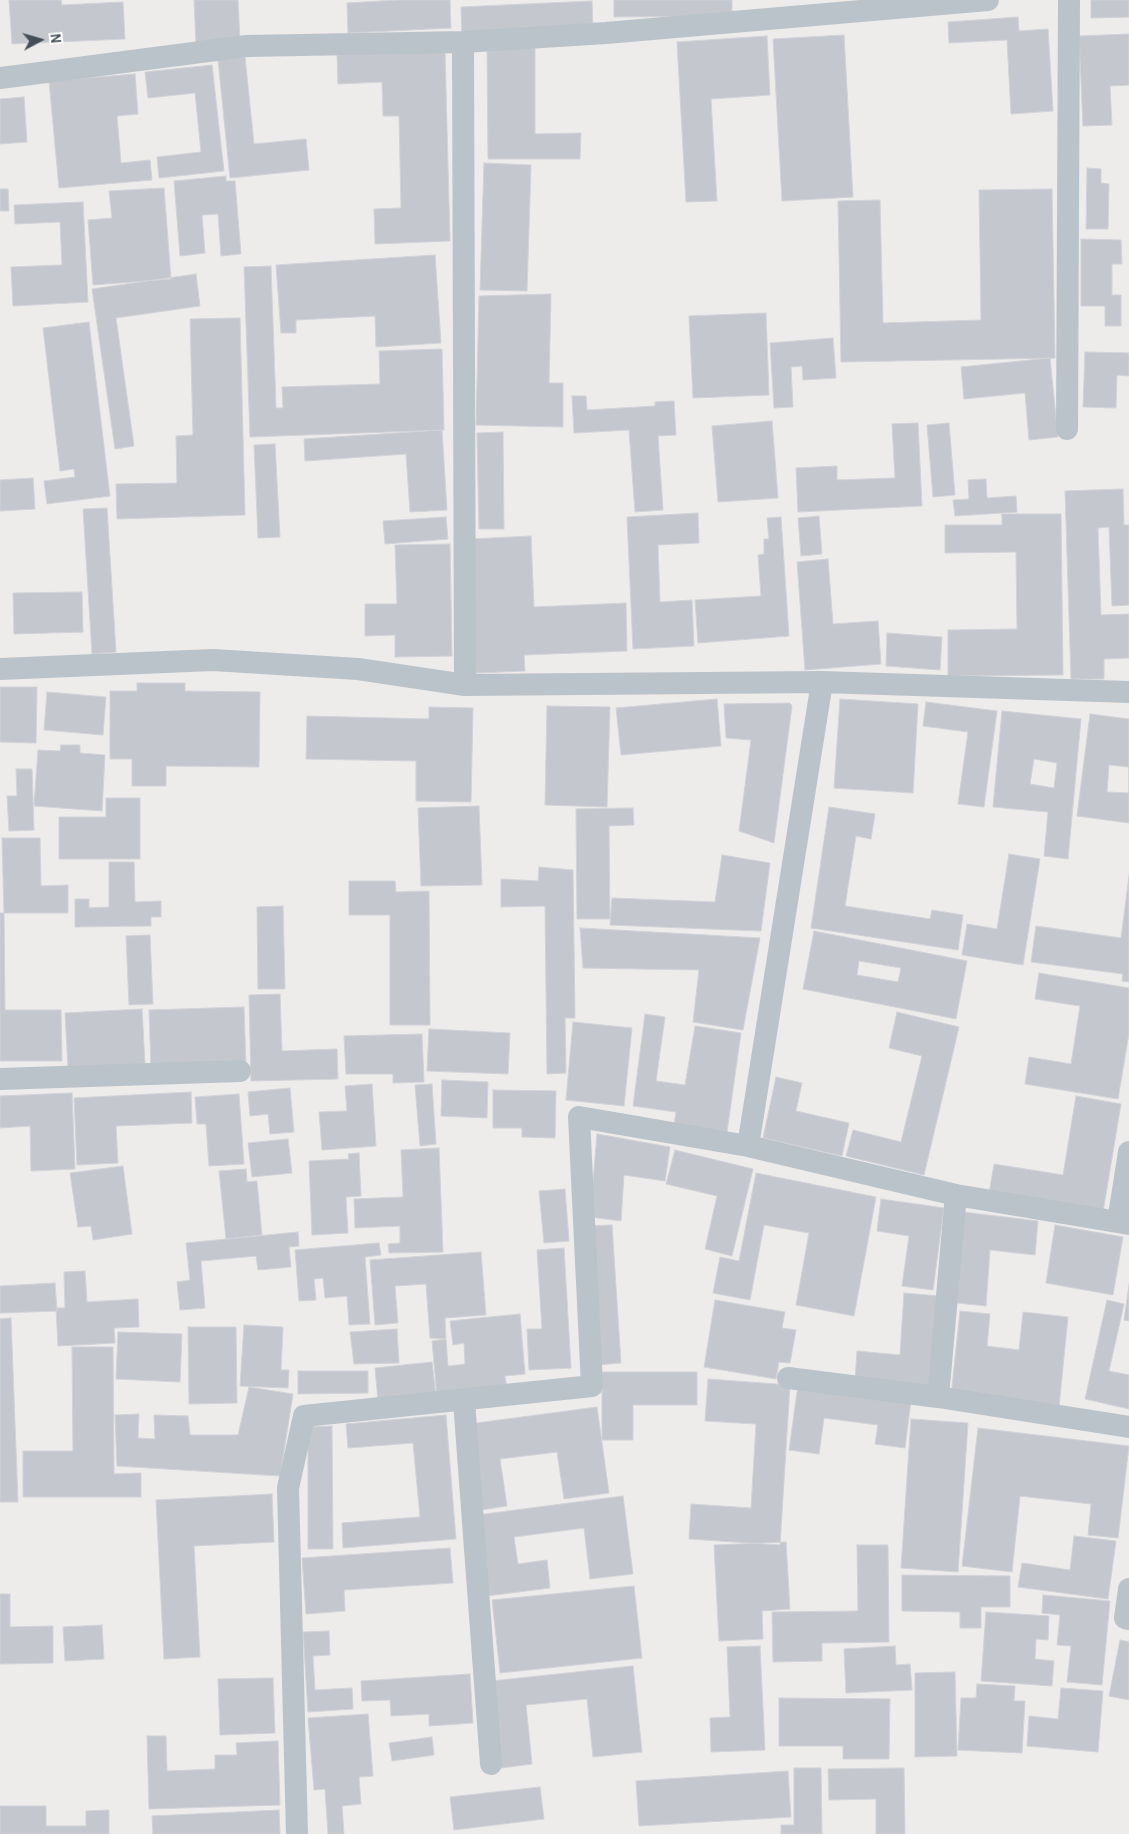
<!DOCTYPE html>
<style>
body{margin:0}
#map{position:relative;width:1129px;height:1834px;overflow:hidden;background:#eeebeb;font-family:"Alegreya Sans",sans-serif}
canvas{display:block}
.north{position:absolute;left:15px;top:15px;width:50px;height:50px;-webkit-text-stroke:4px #fff;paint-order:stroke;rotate:84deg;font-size:14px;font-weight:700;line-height:20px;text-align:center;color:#454e58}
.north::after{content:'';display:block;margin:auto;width:18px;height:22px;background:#454e58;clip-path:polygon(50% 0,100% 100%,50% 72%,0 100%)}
</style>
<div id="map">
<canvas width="1129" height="1834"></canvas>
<div class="north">N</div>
</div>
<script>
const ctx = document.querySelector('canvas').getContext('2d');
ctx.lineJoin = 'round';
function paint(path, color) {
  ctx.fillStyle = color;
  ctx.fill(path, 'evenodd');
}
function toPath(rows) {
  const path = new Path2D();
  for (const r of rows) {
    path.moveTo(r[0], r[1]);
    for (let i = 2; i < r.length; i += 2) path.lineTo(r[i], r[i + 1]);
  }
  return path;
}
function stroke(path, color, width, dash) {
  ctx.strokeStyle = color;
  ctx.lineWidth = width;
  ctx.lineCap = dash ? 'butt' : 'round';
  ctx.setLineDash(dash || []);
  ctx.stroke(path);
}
const building = toPath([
 [9,0,61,0,62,5,123,2,125,39,12,44,9,0],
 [194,0,238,0,240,41,196,44,194,0],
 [397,0,450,0,451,28,348,33,347,3,397,0],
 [614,0,732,0,732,16,614,17,614,0],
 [1091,0,1129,0,1129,17,1091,18,1091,0],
 [592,1,593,32,462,38,461,7,592,1],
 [1018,17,1019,31,1048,29,1053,111,1011,114,1007,40,949,43,948,22,1018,17],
 [1129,34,1129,85,1110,86,1112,125,1083,126,1079,36,1129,34],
 [844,35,853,197,782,201,773,39,844,35],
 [767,36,770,95,711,99,717,201,686,202,677,42,767,36],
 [487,48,535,48,535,134,581,133,580,159,488,159,487,48],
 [445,51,450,241,375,244,374,209,401,208,399,116,383,116,382,82,338,84,337,55,445,51],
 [245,57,254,144,306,139,309,170,230,178,218,60,245,57],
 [212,65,224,171,159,178,157,157,201,152,195,93,148,98,145,72,212,65],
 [135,74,138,114,117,116,121,163,150,160,152,180,59,188,49,81,135,74],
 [24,97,27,142,0,144,0,99,24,97],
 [484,163,531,165,527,291,480,290,484,163],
 [1087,168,1101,169,1101,183,1109,184,1108,229,1086,229,1087,168],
 [226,176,226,181,235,181,241,254,221,256,218,214,202,215,205,253,180,256,174,181,226,176],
 [164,188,171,279,93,285,88,220,112,218,109,191,164,188],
 [0,189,8,189,9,211,0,211,0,189],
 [1052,189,1055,358,841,362,838,201,880,200,883,323,981,320,979,190,1052,189],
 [83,202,88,302,13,306,11,267,62,265,60,222,15,224,14,205,83,202],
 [1081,239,1121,240,1122,264,1112,264,1112,295,1121,295,1121,326,1105,326,1105,306,1081,306,1081,239],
 [435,255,441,343,376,347,375,316,296,320,296,333,281,333,276,265,435,255],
 [271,266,276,408,283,408,282,387,380,384,379,351,442,349,444,430,250,437,244,267,271,266],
 [196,274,200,306,116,318,134,446,115,449,92,289,196,274],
 [551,294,549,383,563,383,563,427,476,425,479,296,551,294],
 [766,313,769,395,693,398,689,316,766,313],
 [240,318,245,515,117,519,116,484,177,483,176,436,193,435,190,319,240,318],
 [89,322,110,496,47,504,44,481,75,477,74,469,60,471,43,328,89,322],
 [833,338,836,378,803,380,802,366,791,367,793,407,774,408,770,343,833,338],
 [1085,352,1129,353,1129,376,1117,375,1116,408,1083,407,1085,352],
 [1050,358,1058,437,1029,440,1025,393,964,399,961,367,1050,358],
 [572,396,586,396,587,410,655,406,655,402,674,401,676,435,658,436,663,510,635,512,629,430,574,433,572,396],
 [772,421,778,498,718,502,712,426,772,421],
 [918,423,922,506,798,512,796,468,837,466,837,480,895,478,892,424,918,423],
 [949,423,955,495,933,497,927,425,949,423],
 [442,430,447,510,410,512,406,454,305,461,304,439,442,430],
 [503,432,504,529,479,529,477,433,503,432],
 [275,444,280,537,258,538,254,445,275,444],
 [33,478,35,509,0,511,0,480,33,478],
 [986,479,987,498,1016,496,1017,512,955,516,953,500,969,499,968,480,986,479],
 [1123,489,1124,525,1129,525,1129,605,1112,606,1109,527,1098,528,1101,615,1129,614,1129,658,1104,659,1104,679,1071,679,1065,491,1123,489],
 [107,508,116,652,92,654,83,509,107,508],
 [698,513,699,543,658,545,660,602,692,600,694,646,633,649,627,517,698,513],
 [1002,514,1061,514,1063,675,948,676,948,630,1017,629,1016,552,945,553,945,525,1002,525,1002,514],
 [819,516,822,554,801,556,798,518,819,516],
 [446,517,448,539,385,544,383,521,446,517],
 [781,517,789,636,698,643,695,600,761,596,758,555,764,554,764,539,769,539,767,518,781,517],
 [531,536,534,607,626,603,627,651,524,655,525,671,476,673,471,539,531,536],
 [450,544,452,656,395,657,395,635,365,636,365,604,397,604,395,545,450,544],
 [828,559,833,624,878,621,881,664,805,670,797,562,828,559],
 [82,592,83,632,14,634,13,593,82,592],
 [887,633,942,637,940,670,886,666,887,633],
 [137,683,185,683,185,691,260,692,259,767,166,766,166,786,132,786,132,759,110,759,110,691,137,691,137,683],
 [0,687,37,687,36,743,0,742,0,687],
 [47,692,106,697,103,735,44,730,47,692],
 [717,699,721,746,621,755,616,708,717,699],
 [840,699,918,704,913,793,834,788,840,699],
 [926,702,997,711,984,807,958,804,968,732,923,726,926,702],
 [790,703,792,706,774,843,739,831,751,740,726,738,724,704,790,703],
 [547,706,610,707,607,807,545,805,547,706],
 [429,707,473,708,471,802,416,801,416,761,306,759,307,716,429,719,429,707],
 [1002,711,1081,719,1068,859,1044,856,1048,812,993,807,1002,711],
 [1090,714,1129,719,1129,823,1077,816,1090,714],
 [61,745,80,745,80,753,105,755,102,811,34,806,38,750,60,751,61,745],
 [1034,759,1057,763,1054,788,1030,784,1034,759],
 [1109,765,1129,767,1129,793,1107,792,1109,765],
 [16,769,32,769,34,830,9,831,7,796,17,796,16,769],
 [106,798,140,798,140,859,59,859,59,817,106,817,106,798],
 [479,806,482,885,421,886,418,808,479,806],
 [829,807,875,814,871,839,856,836,845,906,930,919,932,910,963,915,958,950,811,928,829,807],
 [633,808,634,825,609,826,610,919,577,919,576,809,633,808],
 [2,838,40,838,41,886,68,885,68,913,4,913,2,838],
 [1009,854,1040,859,1023,965,962,955,967,924,997,929,1009,854],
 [722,855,770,863,761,931,610,925,612,898,715,902,722,855],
 [109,862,134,862,135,902,161,901,161,917,151,917,151,926,75,927,75,899,89,899,89,908,109,907,109,862],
 [539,867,573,870,575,1018,565,1018,566,1073,547,1074,545,906,501,907,501,879,538,881,539,867],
 [1129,876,1129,982,1122,981,1123,974,1031,962,1036,926,1121,938,1129,876],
 [349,881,395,881,396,892,429,891,430,1025,390,1025,390,915,349,915,349,881],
 [283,906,285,989,258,989,257,907,283,906],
 [0,913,4,913,5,1010,61,1010,62,1061,0,1061,0,913],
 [580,928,760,938,743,1030,693,1022,699,970,583,968,580,928],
 [814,931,967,961,956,1019,803,989,814,931],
 [150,935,153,1004,129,1005,126,936,150,935],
 [859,961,901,968,898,982,857,975,859,961],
 [1039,973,1129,988,1129,1033,1118,1099,1025,1084,1029,1057,1071,1064,1080,1006,1035,999,1039,973],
 [280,994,282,1051,337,1049,338,1079,251,1081,249,995,280,994],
 [244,1007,246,1066,151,1069,149,1010,244,1007],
 [142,1009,145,1064,68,1068,65,1013,142,1009],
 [897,1012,959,1027,924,1175,846,1156,853,1130,901,1142,922,1056,889,1048,897,1012],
 [645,1014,665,1017,656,1081,685,1085,695,1026,741,1033,727,1132,674,1125,676,1112,633,1106,645,1014],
 [573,1022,632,1028,624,1106,566,1100,573,1022],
 [429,1029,510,1033,508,1074,427,1071,429,1029],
 [422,1034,424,1082,393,1083,393,1074,346,1074,344,1036,422,1034],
 [776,1077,802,1083,796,1111,849,1123,842,1156,763,1138,776,1077],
 [442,1080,488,1082,487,1118,441,1116,442,1080],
 [372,1084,376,1146,322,1150,319,1112,347,1111,345,1086,372,1084],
 [432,1084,436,1144,420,1146,415,1085,432,1084],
 [290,1088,294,1132,270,1134,268,1114,250,1116,248,1092,290,1088],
 [493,1090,556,1091,555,1138,522,1137,522,1128,493,1128,493,1090],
 [191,1092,192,1123,116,1126,118,1163,77,1165,74,1098,191,1092],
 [72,1093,75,1169,31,1171,30,1126,0,1128,0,1096,72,1093],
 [239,1094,244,1164,209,1166,206,1124,197,1124,195,1097,239,1094],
 [1076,1096,1121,1104,1103,1212,989,1194,994,1164,1063,1175,1076,1096],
 [597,1134,670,1147,665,1181,624,1175,621,1221,590,1217,597,1134],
 [288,1139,292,1173,252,1177,248,1143,288,1139],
 [439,1148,443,1252,389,1253,388,1244,400,1243,400,1226,355,1228,354,1199,403,1197,401,1150,439,1148],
 [675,1150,753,1169,732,1256,705,1249,717,1196,666,1184,675,1150],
 [359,1153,361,1196,346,1197,348,1233,312,1235,309,1161,349,1159,348,1154,359,1153],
 [123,1166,132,1234,93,1240,91,1226,78,1227,70,1173,123,1166],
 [246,1169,247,1182,257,1181,262,1235,226,1239,219,1171,246,1169],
 [756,1173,876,1197,854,1316,796,1305,809,1233,764,1225,750,1300,713,1293,720,1257,739,1261,756,1173],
 [565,1189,569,1241,544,1243,539,1191,565,1189],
 [881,1199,944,1208,933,1290,902,1286,909,1236,877,1231,881,1199],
 [963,1212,1038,1221,1035,1255,990,1250,986,1306,957,1303,963,1212],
 [612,1225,621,1363,597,1365,588,1226,612,1225],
 [1055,1225,1123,1237,1113,1295,1046,1283,1055,1225],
 [298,1232,299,1246,289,1247,291,1267,258,1270,256,1256,201,1261,205,1308,180,1310,177,1282,190,1280,186,1243,298,1232],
 [379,1243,381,1255,365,1257,370,1324,349,1325,347,1296,325,1298,323,1278,314,1279,316,1300,299,1301,295,1250,379,1243],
 [564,1248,571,1368,529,1370,527,1329,542,1329,537,1250,564,1248],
 [481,1252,486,1315,445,1318,446,1339,430,1338,426,1284,395,1286,398,1323,375,1325,370,1260,481,1252],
 [85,1271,87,1302,138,1299,139,1327,114,1328,115,1343,58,1346,56,1308,65,1308,64,1272,85,1271],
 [55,1283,57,1311,0,1313,0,1286,55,1283],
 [1129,1285,1129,1321,1124,1320,1129,1285],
 [904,1293,939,1296,931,1387,855,1380,857,1351,900,1355,904,1293],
 [715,1300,785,1312,782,1328,796,1330,790,1363,779,1362,776,1379,704,1367,715,1300],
 [1107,1300,1124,1304,1109,1371,1129,1375,1129,1409,1085,1399,1107,1300],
 [960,1311,990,1314,987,1346,1019,1350,1023,1312,1068,1317,1059,1407,951,1396,960,1311],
 [520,1314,525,1374,505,1376,507,1389,437,1396,432,1341,446,1339,448,1366,465,1364,464,1343,453,1345,450,1321,520,1314],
 [11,1318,18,1502,0,1502,0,1319,11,1318],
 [244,1325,283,1327,281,1370,289,1370,288,1388,240,1386,244,1325],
 [188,1327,236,1327,237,1403,189,1404,188,1327],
 [397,1329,399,1363,354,1364,350,1332,397,1329],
 [118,1332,182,1334,180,1382,116,1379,118,1332],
 [72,1347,113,1347,114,1474,141,1473,141,1497,23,1497,23,1451,73,1451,72,1347],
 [432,1362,436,1395,378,1401,375,1368,432,1362],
 [298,1371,368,1371,368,1393,298,1394,298,1371],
 [602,1372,697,1372,697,1405,633,1405,633,1440,602,1440,602,1372],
 [708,1379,790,1385,780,1545,689,1539,691,1504,751,1508,756,1424,705,1421,708,1379],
 [798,1385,911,1401,905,1448,875,1444,878,1425,824,1418,819,1454,789,1450,798,1385],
 [249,1387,293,1394,280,1476,117,1466,115,1415,139,1414,138,1438,155,1439,154,1415,188,1416,190,1435,238,1435,249,1387],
 [597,1407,609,1493,564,1499,557,1452,500,1459,507,1506,481,1510,469,1424,597,1407],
 [446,1415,456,1539,343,1548,342,1523,420,1517,413,1443,348,1448,346,1424,446,1415],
 [911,1419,968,1423,958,1572,901,1568,911,1419],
 [332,1426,333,1549,308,1549,308,1427,332,1426],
 [978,1428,1129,1446,1118,1538,1088,1535,1091,1504,1020,1496,1012,1572,962,1566,978,1428],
 [272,1494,274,1542,194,1546,200,1657,164,1659,156,1500,272,1494],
 [623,1496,633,1574,590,1579,584,1528,514,1537,518,1564,547,1560,550,1588,487,1596,477,1515,623,1496],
 [1074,1536,1116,1541,1108,1599,1018,1587,1022,1563,1070,1570,1074,1536],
 [786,1542,790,1609,762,1611,763,1639,719,1641,714,1545,786,1542],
 [857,1545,888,1545,889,1642,822,1643,822,1661,773,1662,772,1612,858,1611,857,1545],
 [450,1548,453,1583,344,1590,345,1611,306,1614,302,1558,450,1548],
 [902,1575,1010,1576,1010,1607,981,1607,981,1628,960,1628,960,1612,902,1611,902,1575],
 [634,1586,642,1658,500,1673,492,1600,634,1586],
 [0,1594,10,1594,10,1627,53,1626,53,1663,0,1664,0,1594],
 [1043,1595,1110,1601,1102,1685,1067,1682,1071,1646,1057,1645,1060,1615,1042,1613,1043,1595],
 [986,1612,1049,1616,1048,1640,1036,1639,1035,1659,1054,1661,1052,1686,981,1681,986,1612],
 [102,1625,104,1659,65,1661,63,1627,102,1625],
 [329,1631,330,1655,313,1656,315,1690,352,1688,353,1709,308,1712,303,1632,329,1631],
 [1120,1640,1129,1642,1129,1700,1109,1696,1120,1640],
 [760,1646,765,1750,711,1752,710,1718,730,1717,727,1647,760,1646],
 [895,1646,896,1665,910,1664,912,1690,846,1693,844,1649,895,1646],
 [633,1666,642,1752,593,1757,587,1699,526,1705,532,1764,501,1768,491,1681,633,1666],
 [955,1672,957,1756,915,1757,915,1673,955,1672],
 [470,1674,473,1723,429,1726,429,1714,391,1716,390,1700,362,1701,361,1681,470,1674],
 [273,1678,275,1733,220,1735,218,1679,273,1678],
 [977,1684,1015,1686,1014,1701,1025,1701,1022,1753,958,1750,961,1698,976,1698,977,1684],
 [1061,1688,1103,1691,1098,1752,1027,1746,1029,1716,1058,1719,1061,1688],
 [779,1698,890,1699,889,1759,843,1759,843,1746,779,1746,779,1698],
 [368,1714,373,1776,359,1777,361,1804,342,1806,344,1834,328,1834,325,1789,314,1790,308,1718,368,1714],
 [147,1736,166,1736,167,1771,215,1769,215,1755,237,1755,236,1743,278,1741,280,1805,149,1809,147,1736],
 [432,1737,434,1755,392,1761,389,1743,432,1737],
 [794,1768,821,1768,822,1834,781,1834,781,1825,794,1825,794,1768],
 [904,1768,905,1834,876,1834,876,1799,829,1800,828,1769,904,1768],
 [788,1771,791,1817,639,1826,636,1781,788,1771],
 [540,1787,544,1819,454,1830,450,1797,540,1787],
 [0,1806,46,1806,46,1826,86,1826,86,1811,109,1810,109,1834,0,1834,0,1806],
 [279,1810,280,1834,153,1834,152,1816,279,1810]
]);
paint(building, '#c5c7ce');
stroke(building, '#d0d2d7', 1);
stroke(toPath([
 [463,42,465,685],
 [0,78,247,46,463,42,606,33,988,0],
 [1067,429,1069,0],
 [0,669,213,660,358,669,465,685,822,682,1129,692],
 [0,1079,240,1071],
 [748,1146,956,1195,938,1397,788,1378],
 [956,1195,1129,1224],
 [1118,1222,1129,1152],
 [938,1397,1129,1427],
 [464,1401,491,1764],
 [1129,1589,1125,1618,1129,1619],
 [297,1834,288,1488,304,1416,592,1386,579,1117,748,1146,822,682]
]), '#bac3ca', 22);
</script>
